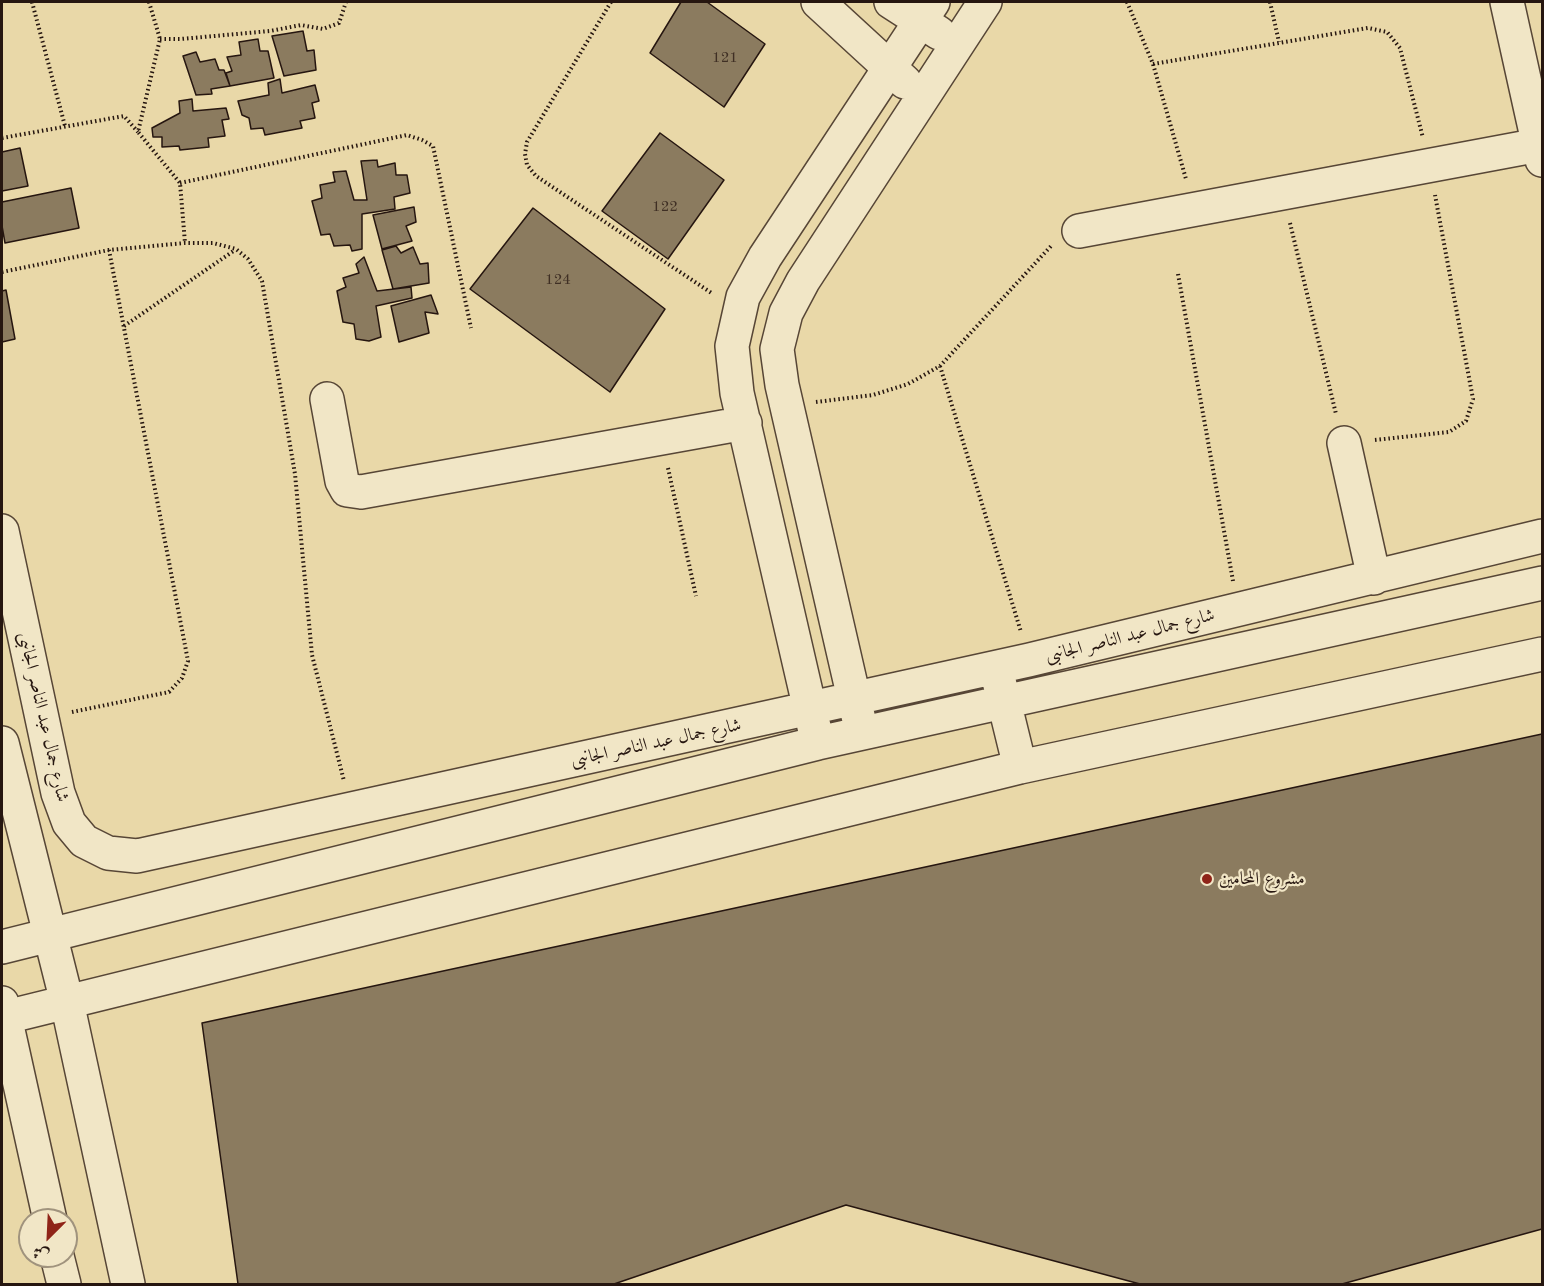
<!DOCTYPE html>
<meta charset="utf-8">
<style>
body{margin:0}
#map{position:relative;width:1544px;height:1286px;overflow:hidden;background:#e9d8a8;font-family:"Old Standard TT",Amiri,serif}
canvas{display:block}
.frame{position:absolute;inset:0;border:3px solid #261610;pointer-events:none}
.north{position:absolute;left:18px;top:1208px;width:60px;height:60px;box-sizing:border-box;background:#f1e6c6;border:2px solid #a0937d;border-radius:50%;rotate:204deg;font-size:16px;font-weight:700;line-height:24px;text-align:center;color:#261610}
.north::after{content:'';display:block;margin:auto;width:21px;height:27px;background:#8f2418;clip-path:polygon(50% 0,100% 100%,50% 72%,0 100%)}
</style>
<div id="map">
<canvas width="1544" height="1286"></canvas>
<div class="frame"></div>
<div class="north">ش</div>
</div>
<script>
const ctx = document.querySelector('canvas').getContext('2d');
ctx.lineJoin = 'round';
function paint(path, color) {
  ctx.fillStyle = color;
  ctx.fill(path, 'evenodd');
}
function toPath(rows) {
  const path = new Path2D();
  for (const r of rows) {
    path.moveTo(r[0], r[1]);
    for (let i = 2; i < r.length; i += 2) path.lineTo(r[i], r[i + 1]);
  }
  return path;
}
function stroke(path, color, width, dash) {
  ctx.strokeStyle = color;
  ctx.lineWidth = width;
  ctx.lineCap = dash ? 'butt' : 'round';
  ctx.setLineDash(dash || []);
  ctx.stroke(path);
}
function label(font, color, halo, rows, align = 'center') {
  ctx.font = font + ' "Old Standard TT",Amiri,serif';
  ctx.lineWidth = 4.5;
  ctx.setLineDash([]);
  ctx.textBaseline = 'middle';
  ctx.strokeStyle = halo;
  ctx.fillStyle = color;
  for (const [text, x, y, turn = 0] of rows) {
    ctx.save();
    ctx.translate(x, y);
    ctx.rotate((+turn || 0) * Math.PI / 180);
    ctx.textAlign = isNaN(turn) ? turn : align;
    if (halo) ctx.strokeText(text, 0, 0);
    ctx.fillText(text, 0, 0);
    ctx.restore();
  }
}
const building = toPath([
 [681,2,707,2,765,44,724,107,650,53,681,2],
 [303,31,307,51,314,50,316,70,284,76,272,36,303,31],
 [258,39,260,51,268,51,274,78,230,86,226,73,232,71,227,57,241,55,239,42,258,39],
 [196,52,200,62,215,59,219,70,224,70,230,86,211,89,212,94,196,95,183,56,196,52],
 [280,79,282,93,315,85,319,101,312,103,315,118,300,121,302,128,265,135,263,128,251,129,249,118,242,115,238,101,269,95,268,83,280,79],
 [192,99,193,111,226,108,229,119,222,120,225,136,208,138,209,147,180,150,179,146,162,147,162,137,153,137,152,128,180,113,179,101,192,99],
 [660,133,724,180,668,259,602,211,660,133],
 [20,148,28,186,2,191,2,152,20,148],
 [377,160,378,167,395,163,396,175,407,175,410,193,394,197,395,209,362,214,362,249,352,251,350,245,334,246,330,234,321,235,312,201,322,198,320,185,335,182,333,172,346,171,354,200,367,200,361,161,377,160],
 [71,188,79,228,5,243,2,226,2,202,71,188],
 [414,207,416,222,406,226,412,241,382,249,373,215,414,207],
 [533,208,665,309,610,392,470,289,533,208],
 [396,246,401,253,413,247,420,264,428,263,429,283,393,289,382,250,396,246],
 [364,257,377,291,411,287,412,298,376,306,381,337,369,341,356,339,354,324,343,322,337,291,346,287,343,278,359,273,356,264,364,257],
 [6,290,15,339,2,342,2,291,6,290],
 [431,295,438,314,425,312,429,333,399,342,391,306,431,295],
 [1542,734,1542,1229,1342,1284,1140,1284,846,1205,614,1284,238,1284,202,1023,1542,734]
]);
paint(building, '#8b7b5f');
stroke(building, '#261610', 1.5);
const minor = toPath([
 [818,2,905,82],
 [891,2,939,33],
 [1507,2,1542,160],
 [1079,231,1539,145],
 [327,399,342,481,347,490,361,492,745,423],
 [1344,443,1374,578],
 [2,531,58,793,69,823,84,841,108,853,137,856,1029,660,1542,536],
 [999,681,1020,767],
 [859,720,782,385,777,349,786,313,803,281,985,2],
 [815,731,737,393,732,346,743,297,765,257,933,2],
 [2,743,67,1002,128,1284],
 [2,947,818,743,1542,583],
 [2,1003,50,1220],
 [2,1018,1020,767,1542,654],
 [57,1256,64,1284]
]);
stroke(minor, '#574636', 36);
stroke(toPath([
 [32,2,65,126],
 [149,2,160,39,138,132,180,183,185,243],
 [611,2,527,142,525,154,527,165,536,176,713,294],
 [1127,2,1153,64,1186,179],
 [1270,2,1279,42],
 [160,39,181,39,270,31,301,25,323,29,339,23,346,2],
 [1153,64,1368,28,1387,32,1400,48,1423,138],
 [2,138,124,116,138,132],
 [180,183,407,135,422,140,433,146,471,328],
 [1290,223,1336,414],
 [2,272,109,250,185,243,213,243,236,249,248,259,262,281,295,474,312,655,344,781],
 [1178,274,1233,581],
 [124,326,235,250],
 [940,366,1021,632],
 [816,402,873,395,908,384,940,366,1052,245],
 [1375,440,1449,432,1466,421,1473,399,1435,195],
 [668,468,696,596],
 [72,712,169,692,182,678,188,661,109,250]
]), '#261610', 4, [1.5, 3]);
stroke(minor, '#f1e6c6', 33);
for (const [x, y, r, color] of [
 [1207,879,6,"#8f2418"]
]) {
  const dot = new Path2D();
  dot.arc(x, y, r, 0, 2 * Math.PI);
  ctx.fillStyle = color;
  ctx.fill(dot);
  stroke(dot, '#f1e6c6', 2);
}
label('15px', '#3f2f24', null, [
 ["121",725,58],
 ["122",665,207],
 ["124",558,280]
]);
label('18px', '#261610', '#f1e6c6', [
 ["شارع جمال عبد الناصر الجانبى",1130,636,-14],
 ["شارع جمال عبد الناصر الجانبى",43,717,77],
 ["شارع جمال عبد الناصر الجانبى",656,743,-12]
]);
label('18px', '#261610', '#f1e6c6', [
 ["مشروع المحامين",1219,879]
], 'left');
</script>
